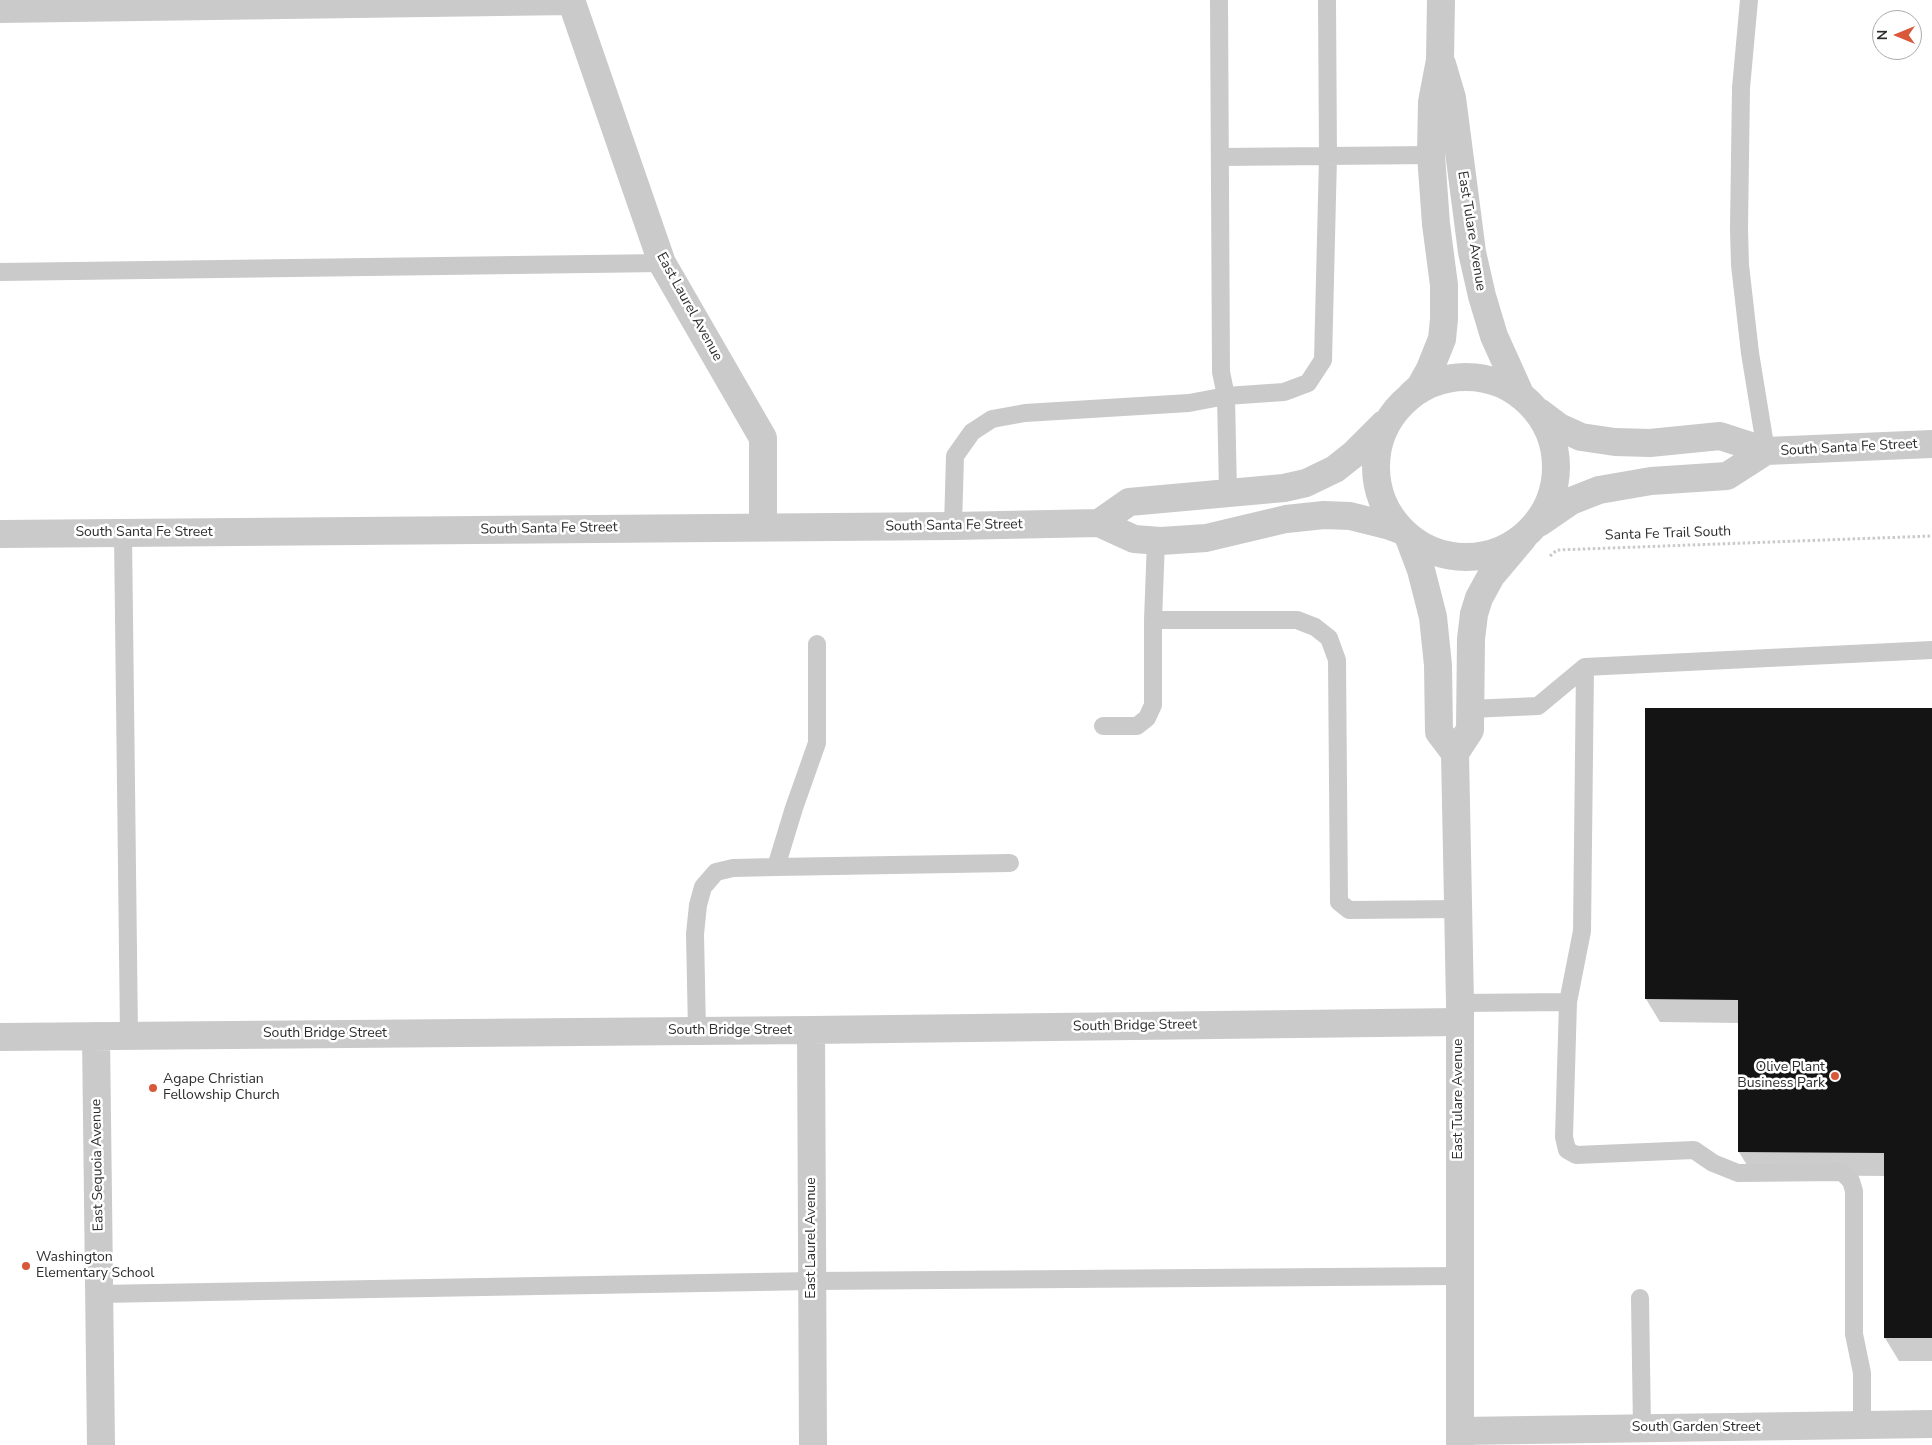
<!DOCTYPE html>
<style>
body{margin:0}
#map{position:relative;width:1932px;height:1445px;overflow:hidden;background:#fff;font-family:"Nunito Sans",sans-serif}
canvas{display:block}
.north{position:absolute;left:1872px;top:10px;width:50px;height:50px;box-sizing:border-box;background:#fff;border:1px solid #ababab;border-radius:50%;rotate:270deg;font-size:14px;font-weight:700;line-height:20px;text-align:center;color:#2d2d2d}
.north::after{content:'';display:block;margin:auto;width:18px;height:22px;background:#d95839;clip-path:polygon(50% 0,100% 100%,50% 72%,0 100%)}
</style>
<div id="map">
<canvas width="1932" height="1445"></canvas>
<div class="north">N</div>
</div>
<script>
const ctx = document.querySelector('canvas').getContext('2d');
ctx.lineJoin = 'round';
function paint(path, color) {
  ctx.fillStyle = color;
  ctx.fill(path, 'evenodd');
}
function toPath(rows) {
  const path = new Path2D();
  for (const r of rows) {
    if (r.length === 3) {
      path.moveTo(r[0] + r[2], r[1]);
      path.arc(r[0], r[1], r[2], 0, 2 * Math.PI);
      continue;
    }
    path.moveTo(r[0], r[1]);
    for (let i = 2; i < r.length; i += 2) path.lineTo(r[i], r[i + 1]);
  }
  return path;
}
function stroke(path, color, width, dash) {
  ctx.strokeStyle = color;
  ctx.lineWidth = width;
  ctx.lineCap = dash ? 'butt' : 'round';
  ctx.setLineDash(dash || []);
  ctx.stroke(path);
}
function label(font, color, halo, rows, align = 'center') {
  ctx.font = font + ' "Nunito Sans",sans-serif';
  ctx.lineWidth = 5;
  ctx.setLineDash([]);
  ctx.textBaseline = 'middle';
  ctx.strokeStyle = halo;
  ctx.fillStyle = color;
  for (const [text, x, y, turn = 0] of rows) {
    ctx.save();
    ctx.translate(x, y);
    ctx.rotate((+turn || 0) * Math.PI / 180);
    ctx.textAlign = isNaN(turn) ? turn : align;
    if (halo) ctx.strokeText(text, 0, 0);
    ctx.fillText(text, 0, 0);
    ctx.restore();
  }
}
paint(toPath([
 [1932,709,1932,1361,1899,1361,1885,1338,1885,1176,1753,1175,1739,1152,1739,1023,1660,1022,1646,999]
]), '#0003');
paint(toPath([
 [1645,708,1932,708,1932,1338,1884,1338,1884,1153,1738,1152,1738,1000,1645,999]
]), '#141414');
stroke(toPath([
 [1550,556,1557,550,1932,536]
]), '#cacaca', 3, [2.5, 2.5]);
stroke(toPath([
 [1219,0,1221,372,1226,396,1228,494],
 [1749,0,1741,88,1739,229,1740,265,1750,353,1766,451],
 [1221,157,1431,155],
 [0,272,662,263],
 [953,526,955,456,972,432,992,419,1025,413,1189,403,1226,396,1284,392,1308,383,1323,360,1328,157,1327,0],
 [123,534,129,1035],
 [1153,620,1297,620,1315,627,1329,638,1337,660,1339,902,1349,910,1458,909],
 [1470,709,1538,706,1585,667,1932,650],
 [1103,726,1137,726,1147,718,1153,705,1153,620,1156,541],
 [776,867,794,808,817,743,817,644],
 [1568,1002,1564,1137,1567,1150,1576,1155,1694,1150,1713,1163,1738,1173,1842,1172,1851,1181,1854,1191,1854,1334,1862,1373,1862,1425],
 [1460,1003,1568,1002,1582,931,1585,667],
 [697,1031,695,934,698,905,703,887,716,872,733,868,776,867,1010,863],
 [99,1294,813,1281,1459,1276],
 [1640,1298,1642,1428]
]), '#cacaca', 18);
stroke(toPath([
 [571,0,662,263,763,438,763,527],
 [0,9,571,1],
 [811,1030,813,1445],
 [96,1036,101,1445],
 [0,1037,811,1030,1459,1022],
 [1460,1431,1932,1424]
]), '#cacaca', 28);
stroke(toPath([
 [1442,64,1452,98,1472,252,1482,296,1494,336,1521,396],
 [1466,467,90],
 [1412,394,1420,387,1430,369,1442,339,1444,319,1444,285,1436,224,1431,155,1432,102,1440,60,1441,0],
 [1539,412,1559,427,1581,437,1615,442,1650,443,1720,436,1766,451,1932,444],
 [1099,523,1129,502,1284,488,1306,483,1335,469,1354,454,1384,424],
 [1539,523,1571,501,1599,490,1651,481,1727,476,1766,451],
 [0,534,953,526,1099,523,1134,539,1161,541,1206,538,1286,519,1324,515,1350,516,1390,526,1401,530],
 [1409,538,1421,570,1433,617,1438,665,1439,732,1455,753],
 [1460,1445,1460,1003,1455,753,1470,730,1471,639,1474,614,1479,598,1491,576,1523,538]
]), '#cacaca', 28);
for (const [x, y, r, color] of [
 [1835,1076,5,"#d95839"],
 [153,1088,5,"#d95839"],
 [26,1266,5,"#d95839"]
]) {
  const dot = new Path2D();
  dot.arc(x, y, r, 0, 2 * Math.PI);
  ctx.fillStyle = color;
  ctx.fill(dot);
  stroke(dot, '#fff', 2);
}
label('14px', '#2d2d2d', '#fff', [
 ["East Tulare Avenue",1471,231,81],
 ["East Laurel Avenue",689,307,61],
 ["South Santa Fe Street",1849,448,-3],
 ["South Santa Fe Street",954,526,-1],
 ["South Santa Fe Street",549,529,-1],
 ["South Santa Fe Street",144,533],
 ["Santa Fe Trail South",1668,534,-2],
 ["South Bridge Street",1135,1026,-1],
 ["South Bridge Street",730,1031],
 ["South Bridge Street",325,1034],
 ["East Tulare Avenue",1459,1099,-90],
 ["East Sequoia Avenue",98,1165,-91],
 ["East Laurel Avenue",812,1238,-90],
 ["South Garden Street",1696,1428]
]);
label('14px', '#2d2d2d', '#fff', [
 ["Olive Plant",1825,1068,"right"],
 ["Business Park",1825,1084,"right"],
 ["Agape Christian",163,1080],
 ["Fellowship Church",163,1096],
 ["Washington",36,1258],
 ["Elementary School",36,1274]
], 'left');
</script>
